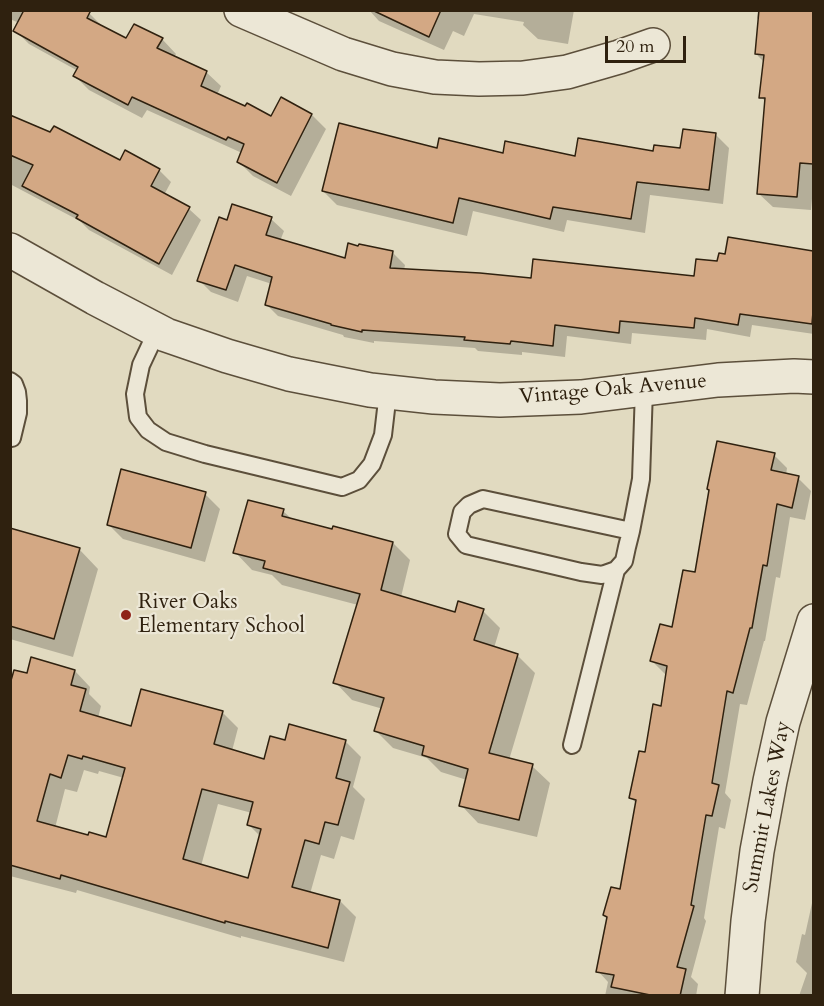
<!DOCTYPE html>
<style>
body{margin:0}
#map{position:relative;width:824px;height:1006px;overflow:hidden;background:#e1dac0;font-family:Cardo,serif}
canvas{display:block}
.frame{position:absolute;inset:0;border:12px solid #2f210f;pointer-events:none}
.scale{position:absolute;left:605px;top:36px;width:81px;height:27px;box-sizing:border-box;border:3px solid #2f210f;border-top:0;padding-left:8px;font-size:18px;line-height:21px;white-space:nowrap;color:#2f210f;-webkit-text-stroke:4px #ece7d6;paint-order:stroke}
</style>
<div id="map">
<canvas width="824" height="1006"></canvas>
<div class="frame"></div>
<div class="scale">20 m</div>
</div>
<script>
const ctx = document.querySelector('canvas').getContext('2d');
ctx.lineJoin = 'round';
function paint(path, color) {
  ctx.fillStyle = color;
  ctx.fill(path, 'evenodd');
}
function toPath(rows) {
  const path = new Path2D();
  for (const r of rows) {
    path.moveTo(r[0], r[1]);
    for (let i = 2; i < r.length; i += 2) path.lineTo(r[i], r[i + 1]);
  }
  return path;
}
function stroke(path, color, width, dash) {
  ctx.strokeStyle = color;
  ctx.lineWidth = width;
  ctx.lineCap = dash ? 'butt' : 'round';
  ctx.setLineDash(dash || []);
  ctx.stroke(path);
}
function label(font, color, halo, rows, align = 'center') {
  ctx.font = font + ' Cardo,serif';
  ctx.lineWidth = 4.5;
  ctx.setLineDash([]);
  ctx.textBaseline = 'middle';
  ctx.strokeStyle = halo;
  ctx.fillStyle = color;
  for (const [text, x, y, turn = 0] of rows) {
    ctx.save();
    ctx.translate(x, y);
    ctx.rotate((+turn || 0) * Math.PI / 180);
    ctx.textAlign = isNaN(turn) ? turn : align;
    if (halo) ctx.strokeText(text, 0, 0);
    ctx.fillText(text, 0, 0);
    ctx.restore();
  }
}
paint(toPath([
 [10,10,88,10,89,13,104,28,127,41,162,39,176,54,174,57,206,72,221,86,217,95,272,118,281,99,312,115,326,129,291,196,253,176,239,162,242,153,147,110,142,118,89,90,75,76,78,71,29,44,15,30,19,23,10,19],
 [369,10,574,10,568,44,538,39,523,25,524,22,474,14,464,36,453,31,444,50,379,21],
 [758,10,814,10,814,176,811,210,773,207,758,193,766,102,761,97,764,62,756,54,760,21,757,18],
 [10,116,121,162,159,170,171,182,164,195,189,209,201,220,172,275,89,230,80,221,10,184],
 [715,134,729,148,723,204,650,195,645,233,567,220,564,232,473,211,467,236,337,205,323,191,438,150,504,155,576,158,682,150],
 [271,219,284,231,280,241,346,260,393,253,405,265,404,270,532,279,695,278,726,256,729,239,814,252,814,334,752,325,750,337,707,329,706,340,632,333,631,344,567,336,565,357,522,352,522,355,478,351,475,348,374,341,374,343,344,337,343,335,278,316,266,304,272,284,247,276,238,302,211,292,199,280,228,221],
 [774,455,787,468,786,475,798,478,811,491,805,520,790,517,780,578,776,577,765,641,764,641,747,705,740,704,725,793,731,800,725,829,719,827,704,918,706,921,691,977,698,984,696,996,605,996,608,982,598,971,609,919,605,915,622,891,637,804,630,797,662,707,667,675,665,674,652,661,674,629,696,574],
 [205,494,220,509,205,562,123,539,108,524],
 [283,511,293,520,393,543,410,560,401,597,456,614,483,611,500,628,494,648,517,655,535,673,509,760,532,766,550,783,537,837,478,823,461,805,467,780,441,772,427,758,393,748,376,731,383,709,352,700,335,682,358,605,282,585,272,575,252,570,235,552],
 [10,529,79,549,98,569,73,657,10,639],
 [75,671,90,687,89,694,101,706,98,718,132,728,222,712,238,728,232,751,265,760,286,742,345,741,361,757,353,787,365,799,354,840,341,836,334,859,321,855,310,894,340,901,356,917,344,962,241,936,241,938,77,890,76,893,10,876,10,689,28,675],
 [84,770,98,774,99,771,124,778,107,839,89,837,55,828,65,789,77,792],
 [218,804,252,813,248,824,260,836,249,880,201,866],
 [814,894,814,996,799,996,807,973,796,962,802,934,805,935]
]), '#0003');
const building = toPath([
 [24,10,91,10,87,18,126,38,134,24,163,38,157,48,207,71,201,86,245,106,247,103,271,116,281,97,312,114,277,183,237,162,244,144,228,137,226,140,132,97,128,105,73,76,78,67,13,31,24,10],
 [372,10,441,10,429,37,372,10],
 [759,10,813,10,813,164,800,163,797,197,757,194,765,98,759,98,764,55,755,54,759,10],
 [10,115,50,132,54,126,120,160,125,150,160,169,151,186,190,207,159,264,76,218,78,215,22,186,33,165,10,155,10,115],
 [339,123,437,148,439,138,503,153,505,141,575,156,578,138,653,151,654,145,680,148,683,129,716,133,709,190,637,182,631,219,553,207,550,219,459,198,453,223,322,191,339,123],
 [232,204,272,217,266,235,345,258,348,243,358,246,359,244,393,251,390,268,480,273,531,278,533,259,694,276,696,259,717,261,719,253,725,254,728,237,813,251,813,312,812,324,740,314,738,325,695,318,694,328,620,321,619,333,555,325,553,346,511,341,510,344,464,340,465,337,362,330,362,332,331,325,331,324,265,305,272,277,235,265,226,290,197,281,219,217,227,220,232,204],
 [717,441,775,453,771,470,799,476,792,508,777,504,767,566,763,565,752,628,750,628,733,693,727,691,712,783,719,785,712,816,706,815,691,905,694,906,677,967,686,969,680,996,655,996,611,987,614,975,596,972,607,917,603,915,611,887,620,889,636,800,629,798,639,751,645,752,653,704,661,706,667,666,650,661,660,624,672,627,683,570,695,572,709,490,707,489,717,441],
 [121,469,206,492,191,548,107,525,121,469],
 [248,500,284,509,282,516,332,529,333,526,393,542,381,590,455,612,458,601,484,609,474,640,518,654,489,753,533,764,519,820,459,806,468,769,422,755,424,746,374,731,384,698,333,683,360,594,263,568,265,561,233,553,248,500],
 [10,528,80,548,54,639,10,626,10,528],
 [31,657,75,670,71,685,86,689,80,711,131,726,141,689,223,711,214,744,264,759,270,736,285,740,289,724,346,740,336,778,350,782,338,825,325,822,319,844,305,840,292,887,340,900,328,948,225,921,225,923,61,875,60,879,10,865,10,684,14,670,27,673,31,657],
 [68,755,82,759,83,756,125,768,106,837,89,832,88,835,37,821,50,774,61,778,68,755],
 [202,789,253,802,247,825,261,829,248,878,183,859,202,789]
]);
paint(building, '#d3a884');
stroke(building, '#2f210f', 1.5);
const service = toPath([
 [157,331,141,365,135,394,138,417,148,430,166,442,205,454,342,487,359,480,372,464,383,435,388,392],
 [10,381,14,384,17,392,18,401,18,413,12,438,10,438],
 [631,531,483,499,469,505,462,512,457,534,466,545,581,572,602,575,616,570,624,561,627,547,631,531,641,479,644,389],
 [572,745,616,570]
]);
const minor = toPath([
 [241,10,343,54,392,69,435,77,479,79,523,78,567,72,619,57,653,45],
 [10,250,95,298,166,335,227,356,289,374,370,390,434,397,500,400,581,397,718,380,794,376,814,377],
 [742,996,748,921,757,851,770,781,783,722,814,621]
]);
stroke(service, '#5c4f3b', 20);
stroke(minor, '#5c4f3b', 36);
stroke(service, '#ece7d6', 16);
stroke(minor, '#ece7d6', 33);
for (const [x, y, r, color] of [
 [126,615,6,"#8f2418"]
]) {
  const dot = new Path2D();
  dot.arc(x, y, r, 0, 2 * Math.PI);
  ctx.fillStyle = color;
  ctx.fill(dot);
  stroke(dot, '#ece7d6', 2);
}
label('21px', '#2f210f', '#ece7d6', [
 ["Vintage Oak Avenue",613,390,-5],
 ["Summit Lakes Way",768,807,-79]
]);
label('21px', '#2f210f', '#ece7d6', [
 ["River Oaks",138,603],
 ["Elementary School",138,627]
], 'left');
</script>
